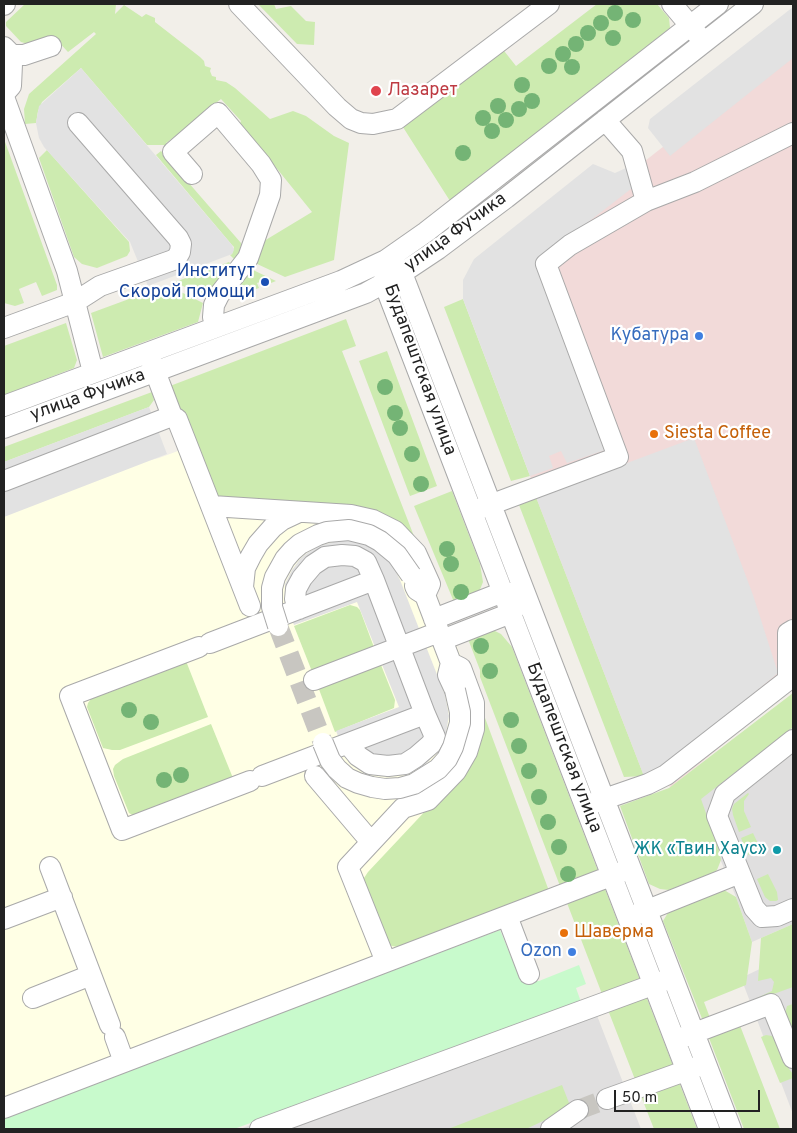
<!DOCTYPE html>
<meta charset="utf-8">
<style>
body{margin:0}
#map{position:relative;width:797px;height:1133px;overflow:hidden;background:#f2efe9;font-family:Overpass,sans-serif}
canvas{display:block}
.frame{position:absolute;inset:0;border:5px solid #222;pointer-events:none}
.scale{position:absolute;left:614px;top:1090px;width:146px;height:22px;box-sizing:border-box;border:2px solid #222;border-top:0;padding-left:6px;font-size:15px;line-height:18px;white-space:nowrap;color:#222;-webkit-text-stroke:4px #fff;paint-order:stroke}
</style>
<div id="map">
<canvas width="797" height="1133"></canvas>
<div class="frame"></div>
<div class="scale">50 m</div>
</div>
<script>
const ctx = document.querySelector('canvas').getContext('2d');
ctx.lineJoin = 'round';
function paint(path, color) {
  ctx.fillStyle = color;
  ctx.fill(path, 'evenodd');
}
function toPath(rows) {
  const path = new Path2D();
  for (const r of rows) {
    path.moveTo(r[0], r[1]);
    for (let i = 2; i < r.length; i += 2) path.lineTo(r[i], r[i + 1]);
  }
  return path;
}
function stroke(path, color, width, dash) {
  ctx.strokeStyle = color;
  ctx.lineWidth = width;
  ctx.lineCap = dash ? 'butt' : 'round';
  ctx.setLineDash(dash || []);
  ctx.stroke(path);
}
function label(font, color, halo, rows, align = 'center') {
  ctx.font = font + ' Overpass,sans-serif';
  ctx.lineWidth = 4.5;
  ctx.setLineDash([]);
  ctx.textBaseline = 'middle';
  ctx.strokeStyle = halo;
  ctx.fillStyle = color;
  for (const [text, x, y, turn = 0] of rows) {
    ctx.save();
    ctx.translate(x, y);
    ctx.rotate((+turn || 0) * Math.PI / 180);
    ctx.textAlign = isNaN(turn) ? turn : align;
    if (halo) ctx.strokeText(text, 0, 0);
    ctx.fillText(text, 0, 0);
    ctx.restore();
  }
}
paint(toPath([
 [793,715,793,924,752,942,736,897,692,792],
 [793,953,793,1114,741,978],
 [591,1000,641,1129,240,1129]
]), '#e0dfdf');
paint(toPath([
 [793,45,793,688,671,787,644,776,536,497,479,291]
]), '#f2dad9');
paint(toPath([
 [194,445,419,549,476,695,492,911,499,930,4,1116,4,498,159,458]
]), '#ffffe5');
paint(toPath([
 [25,4,116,4,115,14,124,5,142,17,146,14,155,18,155,22,200,57,204,61,205,66,211,68,210,71,212,76,216,77,216,80,226,82,235,88,270,119,293,111,306,116,334,136,349,143,334,260,285,277,255,263,264,241,312,212,240,123,241,121,221,99,204,112,205,114,166,143,174,150,172,151,164,145,147,145,81,68,42,102,38,111,36,123,25,124,24,109,29,94,96,34,94,32,68,52,53,36,32,45,21,42,6,26,6,22],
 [258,4,274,4,276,9,291,6,306,21,315,22,314,45,297,44],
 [597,4,657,4,669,18,670,28,450,201,401,124,501,47,516,66],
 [4,139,57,285,57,290,42,296,36,282,19,289,24,303,15,306,4,303],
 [47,150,129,242,130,251,127,256,97,268,82,264,74,257,39,158],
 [161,151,241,243,242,247,236,261,230,255,232,254,234,247,232,245,156,155],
 [229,262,232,265,205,297,175,282],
 [251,269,276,281,271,283,269,279,257,283,259,288,227,299],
 [167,285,203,303,198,322,103,357,91,313],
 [463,299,530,476,511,481,444,307],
 [346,319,356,346,342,351,419,549,412,540,218,500,170,386],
 [66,323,77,360,74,368,4,395,4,346],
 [387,351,437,486,410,496,359,361],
 [152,392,154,400,149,407,4,462,4,447],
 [452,491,480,564,483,582,479,592,454,602,414,506],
 [536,497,644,776,624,777,519,505],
 [350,605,357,607,360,610,375,650,313,674,294,626],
 [493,630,501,634,512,647,598,871,560,886,480,677,480,670,468,639],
 [379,660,395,700,394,708,335,732,317,684],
 [186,661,208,717,120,750,112,750,103,748,87,707,88,703,91,699],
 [793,693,793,727,701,799,720,853,721,860,717,870,714,873,669,890,660,889,649,884,620,806,669,788],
 [481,707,549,891,398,947,392,946,387,944,362,881,368,872,446,789],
 [211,724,235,783,136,817,129,813,114,776,113,769,115,765,123,759],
 [748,793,749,794,744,801,744,811,751,827,739,832,733,815,732,809,734,804],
 [753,833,761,850,748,855,741,838],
 [768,874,777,892,778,900,776,901,770,901,765,897,757,879],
 [605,889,640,980,602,994,567,903],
 [724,890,736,897,752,942,746,985,704,1002,710,1018,703,1021,663,921,669,911],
 [793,924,793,987,757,1000,757,998,772,991,774,982,771,978,758,981,761,938],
 [646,996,674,1068,636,1082,608,1010],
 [793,1004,793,1037,784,1017,787,1006],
 [739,1023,780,1129,744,1129,709,1038],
 [766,1035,772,1036,779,1043,789,1069,793,1074,793,1078,780,1083,761,1037],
 [679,1082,697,1129,654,1129,641,1096],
 [562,1085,571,1108,526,1129,448,1129]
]), '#cdebb0');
paint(toPath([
 [500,930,521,981,531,978,532,981,539,981,579,965,586,984,576,988,581,1002,234,1129,4,1129,4,1117]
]), '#c8facc');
paint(toPath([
 [793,7,793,58,670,156,648,128,650,119],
 [81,68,232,245,234,250,232,254,148,286,130,242,44,147,39,138,36,123,39,106],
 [593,164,615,173,626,168,636,185,538,261,608,449,567,463,561,451,549,456,553,468,530,476,463,299,463,280,474,259],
 [149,407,167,454,4,517,4,462],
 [694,438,753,595,778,673,669,763,644,776,536,497],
 [347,540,358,542,375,549,393,566,400,580,445,695,449,716,445,738,429,761,422,767,403,774,385,776,366,772,358,769,349,763,336,731,399,707,357,602,294,625,285,603,285,584,292,570,300,559,307,553,319,546,337,541]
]), '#e2e2e2');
stroke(toPath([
 [278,626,323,743],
 [578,1110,607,1099]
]), '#c8c6c1', 20, [20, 10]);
const minor = toPath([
 [239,4,337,107,351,119,361,123,373,124,397,119,549,4],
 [672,4,698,35],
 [4,5,5,4],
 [4,47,12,55,12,64,11,86,4,94],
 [12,55,24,55,51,46],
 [4,97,67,271,93,372],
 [605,120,632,151,646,201],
 [192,174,173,152,218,113,261,164,271,180,270,195,248,258,219,295,214,305,213,317,215,326],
 [386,260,402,273,731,1129],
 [386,260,384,283,709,1129],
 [4,328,75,302,100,286,176,259,180,252,181,244,178,238,78,123],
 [150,358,172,416,177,419,188,447,250,606],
 [4,406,341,281,386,260,426,232,718,4],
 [4,428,366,293,402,273,438,249,506,198,753,4],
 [4,481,172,416],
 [212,506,351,515,373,520,395,531,416,553,430,584,425,595],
 [479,509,618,457,546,264,570,245,646,201,695,182,793,133],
 [415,586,417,590,425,595,451,663,448,675,455,690],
 [243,587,245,568,251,556,258,544,273,527,282,520,299,512],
 [299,609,295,599,296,589,302,578,313,565,325,557,342,555,355,556,366,562,374,580],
 [434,619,503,592,516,594],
 [442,640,511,613,518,604],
 [210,643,374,580,425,714,262,776],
 [199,647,70,696,122,830,250,781],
 [314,680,439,632],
 [793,740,725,794,717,816,754,908,762,917,777,916,793,909],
 [348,744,358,756,370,764,388,766,405,764,416,757,431,744,435,737,425,714],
 [315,776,371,842],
 [593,803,648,784,666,775,788,680,788,633,793,630],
 [50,867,110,1025],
 [635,915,740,873],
 [507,916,529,974],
 [4,919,62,897],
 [386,962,348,867,403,808,428,800,456,771,467,752,474,729,474,703,461,668,451,663],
 [33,998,91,975],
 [115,1037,124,1062],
 [681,1038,771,1004,793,1058],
 [607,1099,699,1066],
 [4,1108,624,871],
 [260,1129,666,980],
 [551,1129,578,1110]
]);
stroke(minor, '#a9a9a9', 22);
stroke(minor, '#fff', 20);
const minorBridge = toPath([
 [278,626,272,607,272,588,275,577,285,559,292,551,300,544,318,535,327,532,349,530,369,535,380,541,397,555,411,575],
 [323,743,330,760,337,769,347,778,358,783,372,787,385,789,400,788,414,784,438,769,447,759,453,747,460,723,460,712,455,690]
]);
stroke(minorBridge, '#a9a9a9', 22, []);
stroke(minorBridge, '#fff', 20);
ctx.fillStyle = '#74b475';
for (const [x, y] of [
 [615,13],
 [633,20],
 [601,23],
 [588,33],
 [613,38],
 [576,44],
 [563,54],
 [549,66],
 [572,67],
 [522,85],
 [532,101],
 [498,106],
 [519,109],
 [483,118],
 [506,120],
 [492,131],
 [463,153],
 [385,387],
 [395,413],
 [400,428],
 [412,454],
 [421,484],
 [447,549],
 [451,564],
 [461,592],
 [481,646],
 [490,671],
 [129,710],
 [511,720],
 [151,722],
 [519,746],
 [529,771],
 [181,775],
 [164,780],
 [539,797],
 [548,822],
 [559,847],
 [568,874]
]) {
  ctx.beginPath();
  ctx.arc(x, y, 8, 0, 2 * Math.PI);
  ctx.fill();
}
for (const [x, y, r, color] of [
 [376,91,6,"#e0444e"],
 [265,282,5,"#1a4fb4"],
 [699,336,5,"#3f7fe0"],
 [654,434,5,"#e8710a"],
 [777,850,5,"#0f9aa8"],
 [564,933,5,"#e8710a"],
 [572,952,5,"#3f7fe0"]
]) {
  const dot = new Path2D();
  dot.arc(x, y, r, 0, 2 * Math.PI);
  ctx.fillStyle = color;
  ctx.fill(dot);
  stroke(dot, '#fff', 2);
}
label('18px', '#be3a42', '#fff', [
 ["Лазарет",387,91]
], 'left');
label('18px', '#222', '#fff', [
 ["улица Фучика",456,233,-36],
 ["Будапештская улица",419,370,70],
 ["улица Фучика",88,396,-20],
 ["Будапештская улица",563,748,69]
]);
label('18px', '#164399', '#fff', [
 ["Институт",255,272],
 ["Скорой помощи",255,293]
], 'right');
label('18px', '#366cbe', '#fff', [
 ["Кубатура",689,336],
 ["Ozon",562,952]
], 'right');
label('18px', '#c56008', '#fff', [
 ["Siesta Coffee",664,434],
 ["Шаверма",574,933]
], 'left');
label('18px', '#0d838f', '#fff', [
 ["ЖК «Твин Хаус»",767,850]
], 'right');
</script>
